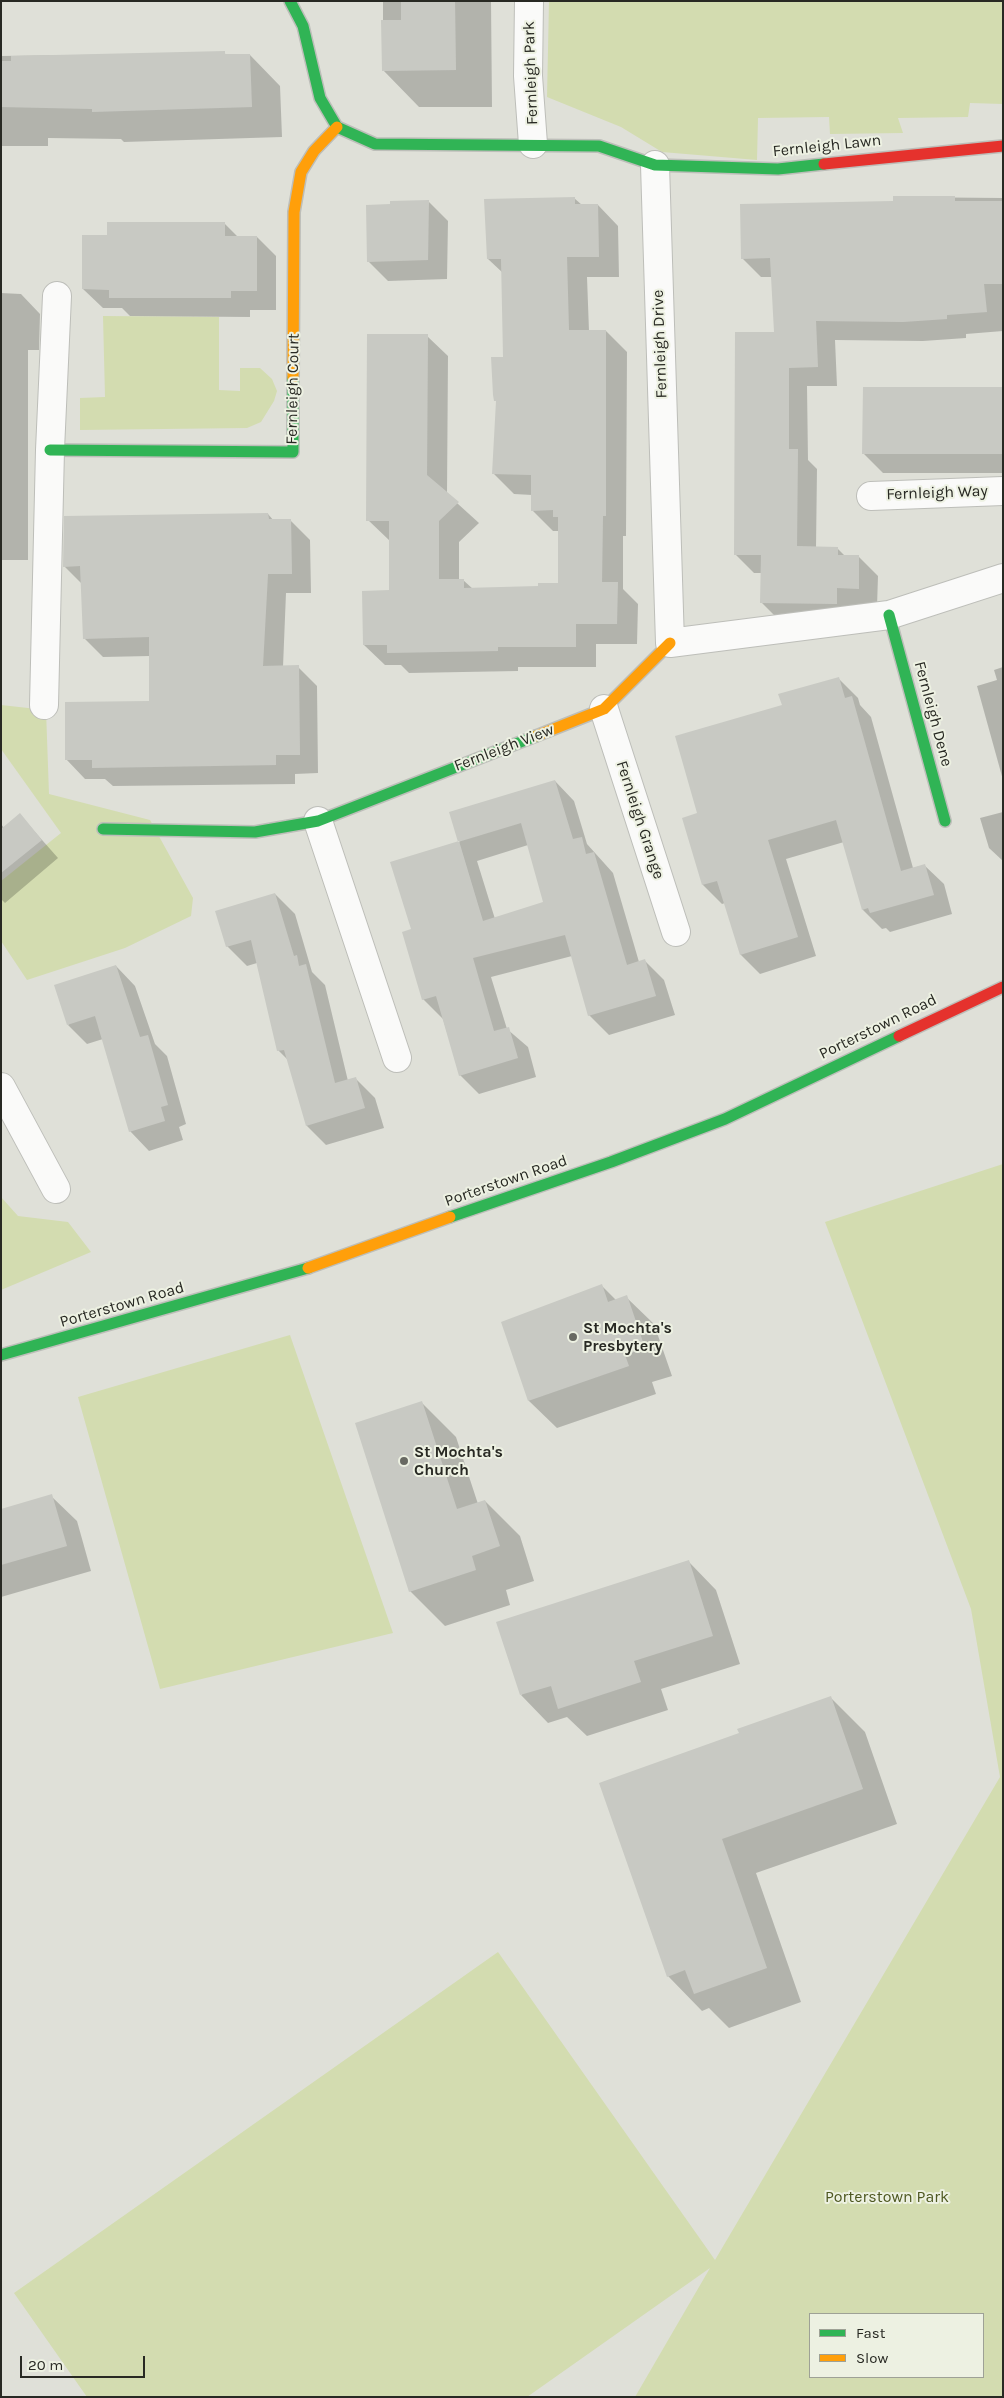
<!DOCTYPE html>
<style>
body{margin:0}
#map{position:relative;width:1004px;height:2398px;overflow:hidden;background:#dfe0d8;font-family:Karla,sans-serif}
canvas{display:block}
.frame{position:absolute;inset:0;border:2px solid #282923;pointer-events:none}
.legend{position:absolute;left:809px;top:2313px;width:175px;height:65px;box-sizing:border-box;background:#edf1e2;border:1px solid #9ea196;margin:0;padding:6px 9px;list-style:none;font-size:15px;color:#282923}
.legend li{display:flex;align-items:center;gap:10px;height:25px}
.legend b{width:25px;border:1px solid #9ea196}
.scale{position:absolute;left:20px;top:2356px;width:125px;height:22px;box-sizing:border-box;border:2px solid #282923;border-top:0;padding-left:6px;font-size:15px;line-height:18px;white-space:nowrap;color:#282923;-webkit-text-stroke:4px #edf1e2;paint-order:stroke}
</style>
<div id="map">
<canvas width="1004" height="2398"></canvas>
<div class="frame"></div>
<ul class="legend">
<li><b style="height:6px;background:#30b455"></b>Fast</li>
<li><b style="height:6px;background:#ff9f0a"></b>Slow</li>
</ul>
<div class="scale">20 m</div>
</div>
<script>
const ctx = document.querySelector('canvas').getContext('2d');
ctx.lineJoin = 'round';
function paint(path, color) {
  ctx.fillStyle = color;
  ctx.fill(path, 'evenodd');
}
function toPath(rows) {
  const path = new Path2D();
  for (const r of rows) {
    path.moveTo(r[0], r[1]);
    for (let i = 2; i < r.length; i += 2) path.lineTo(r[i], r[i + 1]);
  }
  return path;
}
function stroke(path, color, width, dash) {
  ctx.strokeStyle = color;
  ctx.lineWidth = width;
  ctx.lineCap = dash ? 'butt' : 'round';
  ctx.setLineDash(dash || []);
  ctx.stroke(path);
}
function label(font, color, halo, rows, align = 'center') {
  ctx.font = font + ' Karla,sans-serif';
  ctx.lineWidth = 4;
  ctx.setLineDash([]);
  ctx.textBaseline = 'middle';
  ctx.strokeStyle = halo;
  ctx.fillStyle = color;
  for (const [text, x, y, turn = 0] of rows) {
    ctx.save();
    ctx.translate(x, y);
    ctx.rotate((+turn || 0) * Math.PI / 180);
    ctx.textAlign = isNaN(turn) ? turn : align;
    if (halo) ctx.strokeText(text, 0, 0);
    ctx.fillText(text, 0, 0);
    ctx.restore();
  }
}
paint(toPath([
 [549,1,1003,1,1003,104,970,103,968,117,898,118,903,133,830,134,829,117,758,118,757,160,662,152,621,127,547,97],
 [103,316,219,317,219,390,240,391,240,368,260,368,272,379,277,391,274,401,261,422,247,428,80,430,80,398,105,397],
 [1,705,46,710,49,794,150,820,193,898,191,916,125,948,27,980,1,941,1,881,61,833,1,749],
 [1003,1164,1003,2397,635,2397,710,2268,527,2397,87,2397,14,2293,498,1952,715,2260,1000,1777,971,1609,825,1222],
 [983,2314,983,2377,810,2377,810,2314],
 [1,1197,18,1216,68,1222,91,1252,1,1290],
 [290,1335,393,1633,160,1689,78,1397]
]), '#d3dcb0');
paint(toPath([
 [383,1,491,1,492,107,419,107,383,70],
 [224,53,227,55,250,55,280,86,282,137,124,142,121,139,48,138,48,146,1,146,1,56],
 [895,197,1003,198,1003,331,966,334,966,338,923,341,835,340,837,386,807,386,808,460,817,469,816,548,837,548,845,556,859,557,878,576,877,607,780,621,761,602,762,573,754,573,735,554,775,333,773,277,761,277,742,258,895,202],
 [574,198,582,205,598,205,618,226,619,277,587,277,589,331,606,331,627,352,626,536,623,536,623,589,638,604,637,644,596,644,596,667,518,667,518,671,409,673,401,665,385,665,364,645,390,591,390,541,368,520,427,336,448,356,447,494,479,523,459,542,459,580,463,580,473,589,539,588,560,584,560,531,553,531,532,510,532,495,514,494,494,474,504,358,503,273,488,259],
 [429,202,448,221,447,279,388,281,368,261],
 [224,223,238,237,257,237,276,256,276,310,250,310,250,317,130,316,122,308,103,308,83,289,109,237],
 [1,293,21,294,40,314,39,350,28,350,28,560,1,560],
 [1003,389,1003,473,883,473,864,454],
 [268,514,274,521,291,521,310,540,311,593,286,593,283,667,298,667,317,686,318,773,295,774,295,784,113,786,105,779,85,779,66,759,150,702,150,656,103,657,84,638,82,584,64,566],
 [1003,667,1003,780,977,686,997,680,994,670],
 [838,678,858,698,860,705,871,717,913,868,924,865,944,884,952,914,890,932,886,928,882,929,863,910,844,842,786,859,816,956,760,974,741,955,725,903,722,904,703,885,698,814,783,706],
 [555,781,574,801,587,844,613,873,639,962,645,961,664,980,675,1015,609,1035,589,1015,572,956,491,977,507,1029,528,1047,536,1077,479,1094,460,1075,443,1019,423,999,413,930,392,863,460,842,459,841],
 [528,845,545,903,495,919,477,861],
 [1003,812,1003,861,989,848,980,818],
 [20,815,58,858,5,903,1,899,1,824,4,828],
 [275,894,295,914,312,972,325,985,348,1081,355,1078,375,1098,384,1128,326,1145,307,1126,289,1061,278,1050,257,963,247,966,227,946],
 [116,966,135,986,155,1044,167,1056,186,1124,179,1127,183,1140,149,1151,130,1131,103,1039,87,1044,68,1025],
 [602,1286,616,1300,626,1297,654,1324,672,1376,652,1382,656,1394,557,1428,529,1401,502,1323],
 [421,1402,456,1437,478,1504,485,1501,520,1536,534,1581,506,1590,510,1605,445,1626,410,1591],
 [51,1496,77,1521,91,1571,1,1597,1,1511],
 [689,1562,716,1590,740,1664,661,1689,668,1710,587,1736,567,1717,548,1723,521,1695],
 [830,1697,865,1732,897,1824,756,1873,801,2002,729,2028,709,2008,702,2011,668,1976,741,1734]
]), '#0003');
paint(toPath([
 [401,1,455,1,456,70,382,71,381,20,401,20],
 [225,51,225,54,250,54,252,107,92,112,92,109,1,107,1,61,11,61,11,56],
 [893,196,955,196,955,201,1002,201,1003,284,984,284,987,312,947,315,947,319,903,322,816,321,818,367,789,368,789,449,798,449,797,546,838,547,838,555,859,555,859,589,837,588,837,604,760,603,761,555,734,555,735,332,774,332,770,258,741,259,740,204,893,201],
 [575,197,575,204,598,204,599,257,567,257,569,330,606,330,606,516,603,516,602,582,618,582,617,624,576,624,576,647,498,647,498,651,387,653,387,645,363,645,362,591,389,590,389,521,366,521,367,334,428,334,427,475,459,502,439,521,439,579,464,579,464,588,538,586,538,583,558,583,558,517,553,517,553,510,531,511,531,475,492,474,496,401,494,401,493,395,491,357,503,357,501,259,487,259,484,199],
 [429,200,428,260,367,262,366,205,390,204,390,201],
 [107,222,225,222,225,236,257,236,257,291,231,291,231,298,109,298,109,290,82,289,82,235,107,235],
 [863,387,1003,387,1003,454,862,454],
 [268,513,269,519,291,519,292,574,268,574,263,666,299,665,300,755,276,755,276,765,92,768,92,760,65,760,65,702,149,701,149,637,83,639,80,566,63,567,64,516],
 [839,677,845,698,852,696,901,871,925,864,934,895,870,913,868,908,862,910,836,820,768,840,798,937,740,955,717,881,702,885,682,818,697,813,675,736,782,705,778,694],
 [555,780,573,839,582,837,586,854,594,852,627,965,645,959,656,996,588,1016,565,935,473,958,494,1031,509,1027,518,1058,459,1076,436,996,422,1000,402,932,411,929,390,862,459,841,483,921,543,902,521,823,458,842,449,812],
 [20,813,42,840,1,873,1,829],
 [275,893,294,956,297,955,299,966,306,964,335,1083,356,1077,365,1108,306,1126,284,1050,277,1051,251,940,226,947,215,911],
 [116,965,140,1037,148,1035,168,1105,161,1107,165,1121,129,1132,95,1016,67,1025,54,985],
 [602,1284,608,1302,627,1295,645,1348,625,1355,629,1366,528,1401,501,1322],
 [422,1401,457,1509,485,1500,500,1546,472,1556,476,1570,409,1592,355,1423],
 [52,1494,67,1546,1,1565,1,1509],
 [689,1560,713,1636,634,1661,641,1682,558,1709,551,1686,520,1695,496,1622],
 [831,1696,863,1789,722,1839,767,1968,694,1994,685,1970,667,1977,599,1783,739,1733,737,1729]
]), '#c8c9c3');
const street = toPath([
 [529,1,528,76,533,144],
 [655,165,670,643,889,615,1003,578],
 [871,496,1003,491],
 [44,705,50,450,57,296],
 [604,709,676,932],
 [318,821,397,1058],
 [1,1087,56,1189]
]);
const fast = toPath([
 [290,1,303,26,320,98,337,127,375,144,599,146,655,165,778,169,824,164],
 [50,450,293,452,293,378],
 [889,615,945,821],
 [103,829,255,832,318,821,536,736],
 [450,1217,611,1162,725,1119,899,1036],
 [1,1355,308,1268]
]);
const slow = toPath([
 [293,378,294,212,301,172,314,151,337,127],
 [536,736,604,709,670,643],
 [308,1268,450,1217]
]);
const jam = toPath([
 [824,164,1003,146],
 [899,1036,1003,987]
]);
stroke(street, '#bdbeb9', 30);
stroke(fast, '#bdbeb9', 14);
stroke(slow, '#bdbeb9', 14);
stroke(jam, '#bdbeb9', 14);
stroke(street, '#fafaf9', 28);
stroke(fast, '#30b455', 11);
stroke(slow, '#ff9f0a', 11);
stroke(jam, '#e5322d', 11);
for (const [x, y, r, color] of [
 [573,1337,5,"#686962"],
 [404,1461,5,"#686962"]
]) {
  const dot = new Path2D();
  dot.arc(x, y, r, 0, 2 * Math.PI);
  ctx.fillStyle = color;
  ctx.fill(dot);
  stroke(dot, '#edf1e2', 2);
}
label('16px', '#282923', '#edf1e2', [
 ["Fernleigh Park",531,73,-92],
 ["Fernleigh Lawn",827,146,-6],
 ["Fernleigh Drive",660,344,-92],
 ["Fernleigh Court",293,389,-89],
 ["Fernleigh Way",937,493,-2],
 ["Fernleigh Dene",933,714,75],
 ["Fernleigh View",504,748,-21],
 ["Fernleigh Grange",640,820,72],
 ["Porterstown Road",878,1027,-26],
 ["Porterstown Road",506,1181,-19],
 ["Porterstown Road",122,1305,-16]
]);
label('bold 16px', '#282923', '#edf1e2', [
 ["St Mochta's",583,1328],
 ["Presbytery",583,1346],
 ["St Mochta's",414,1452],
 ["Church",414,1470]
], 'left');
label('16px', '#4e5821', '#edf1e2', [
 ["Porterstown Park",887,2197]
]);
</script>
